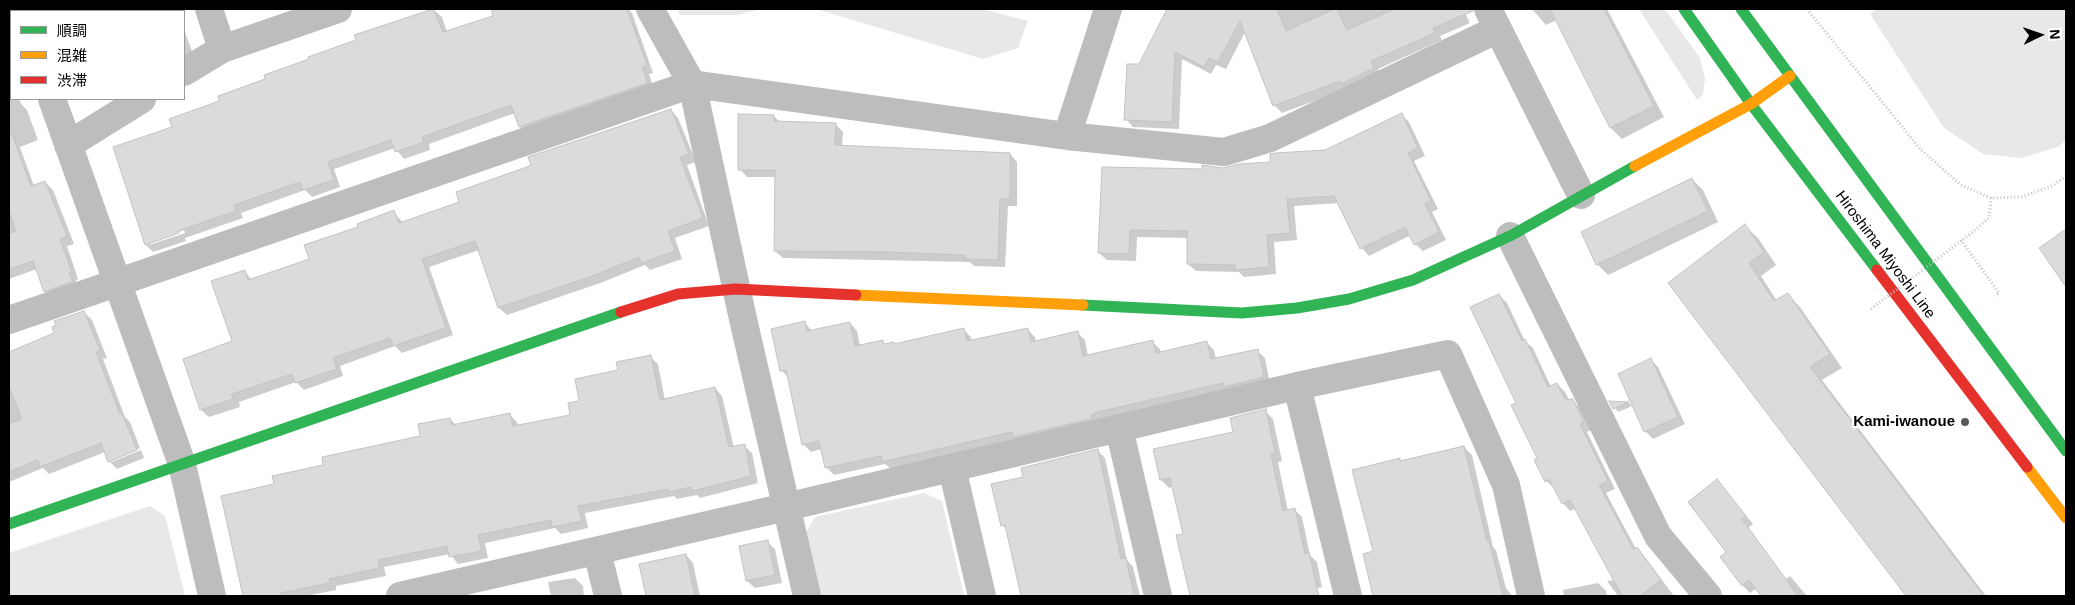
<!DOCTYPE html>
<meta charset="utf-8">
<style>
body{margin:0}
#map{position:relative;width:2075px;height:605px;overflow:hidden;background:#fff;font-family:Helvetica,"Noto Sans JP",sans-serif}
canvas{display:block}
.frame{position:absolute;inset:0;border:10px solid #000;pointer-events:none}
.legend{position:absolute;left:10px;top:10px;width:175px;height:90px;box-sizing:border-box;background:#fff;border:1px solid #999;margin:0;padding:6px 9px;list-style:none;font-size:15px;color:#000}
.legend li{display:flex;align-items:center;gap:10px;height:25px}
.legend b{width:25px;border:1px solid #999}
.north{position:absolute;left:2015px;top:10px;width:50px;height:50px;-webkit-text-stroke:4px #fff;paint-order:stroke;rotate:87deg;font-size:14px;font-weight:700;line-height:20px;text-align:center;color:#000}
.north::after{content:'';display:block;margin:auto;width:18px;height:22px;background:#000;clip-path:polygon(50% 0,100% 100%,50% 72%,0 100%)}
</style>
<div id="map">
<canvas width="2075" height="605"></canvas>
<div class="frame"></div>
<ul class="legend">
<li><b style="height:6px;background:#30b455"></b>順調</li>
<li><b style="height:6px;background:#ff9f0a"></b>混雑</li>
<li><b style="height:6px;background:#e5322d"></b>渋滞</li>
</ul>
<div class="north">N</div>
</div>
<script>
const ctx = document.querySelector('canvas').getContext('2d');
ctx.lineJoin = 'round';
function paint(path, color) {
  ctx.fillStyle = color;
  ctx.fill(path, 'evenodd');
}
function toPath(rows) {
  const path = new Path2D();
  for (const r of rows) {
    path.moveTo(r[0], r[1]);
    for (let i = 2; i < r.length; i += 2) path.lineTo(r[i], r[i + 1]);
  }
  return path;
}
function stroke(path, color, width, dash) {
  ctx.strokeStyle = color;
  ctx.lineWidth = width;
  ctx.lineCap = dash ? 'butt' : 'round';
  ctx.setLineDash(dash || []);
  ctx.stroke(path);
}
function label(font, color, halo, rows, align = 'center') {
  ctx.font = font + ' Helvetica,sans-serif';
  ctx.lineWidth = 4.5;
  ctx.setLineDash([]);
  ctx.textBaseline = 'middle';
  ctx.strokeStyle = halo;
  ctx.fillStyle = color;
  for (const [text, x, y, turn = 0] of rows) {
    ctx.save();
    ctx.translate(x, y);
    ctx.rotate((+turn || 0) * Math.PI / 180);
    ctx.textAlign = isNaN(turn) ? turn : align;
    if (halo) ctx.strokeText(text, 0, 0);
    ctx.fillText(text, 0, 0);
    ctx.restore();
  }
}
paint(toPath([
 [677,9,761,9,737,15,680,15],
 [816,9,982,9,1028,21,1018,48,983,59],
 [1639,9,1665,9,1700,58,1705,78,1703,94,1697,100],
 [1877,9,2066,9,2066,140,2058,147,2021,158,1983,154,1944,128,1870,14],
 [924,493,942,501,964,596,818,596,804,535,815,517],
 [150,506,165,516,185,596,9,596,9,553]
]), '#e8e8e8');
paint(toPath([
 [72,9,176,9,177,11,73,11],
 [492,9,628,9,632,13,653,73,649,74,654,90,527,134,520,127,515,113,429,144,430,150,404,159,395,148,334,169,340,187,312,197,305,190,241,213,243,218,185,238,186,241,153,252,146,245,173,128,221,102,267,80,357,41,355,36,434,10,442,17,447,32,495,17],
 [184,230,185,233,149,245,149,243],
 [1169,9,1463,9,1470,23,1440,36,1442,40,1378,69,1381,76,1282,113,1274,105,1245,32,1226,69,1216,65,1211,74,1182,59,1179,129,1133,127,1126,119,1140,66],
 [1532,9,1607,9,1664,117,1622,139,1611,128,1557,20,1546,25],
 [184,29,193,54,184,57],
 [9,70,11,77,11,99,19,99,21,104,27,110,38,140,20,147,34,186,45,182,53,190,74,244,67,246,78,279,76,280,79,289,52,298,45,291,37,269,9,279],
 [671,110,678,118,696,162,687,165,709,226,675,238,682,259,650,270,645,265,603,282,507,315,499,308,479,250,429,267,453,335,402,353,395,346,340,366,343,376,304,390,296,382,239,402,240,407,209,417,201,410,184,359,233,342,244,271,252,280,311,260,360,228,394,212,403,223,461,203,532,166],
 [1401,114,1409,122,1425,156,1414,161,1438,209,1432,212,1446,240,1423,251,1415,244,1411,235,1369,256,1362,248,1339,203,1294,206,1297,240,1274,242,1276,274,1244,277,1239,272,1196,271,1188,264,1189,238,1137,237,1136,261,1107,260,1099,253,1204,171,1272,164,1325,151],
 [774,116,780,122,835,124,843,132,842,146,1010,154,1017,162,1017,206,1008,206,1005,267,974,266,970,262,783,258,775,251,776,177,747,177,740,169],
 [1692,179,1703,190,1718,222,1608,275,1597,264],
 [1745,226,1758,238,1776,265,1761,276,1777,301,1787,294,1800,307,1842,368,1822,380,1986,596,1908,596,1670,283],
 [2066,230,2066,285,2041,249],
 [1499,295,1507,303,1525,341,1533,348,1551,387,1557,384,1565,392,1569,400,1573,401,1581,409,1591,430,1587,432,1615,489,1606,493,1636,549,1644,556,1674,596,1618,596,1607,581,1614,580,1576,508,1570,511,1563,503,1555,488,1554,488,1546,481,1517,403],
 [84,312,92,320,107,358,103,359,125,417,130,422,140,448,111,459,111,462,141,450,144,458,117,469,109,461,105,452,49,474,43,468,9,482,9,353,56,334],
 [804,322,812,331,850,323,857,331,860,346,882,341,886,345,893,343,895,345,964,330,971,337,972,342,1028,330,1035,337,1036,342,1078,333,1085,340,1088,356,1152,342,1160,349,1161,353,1207,343,1214,350,1216,359,1257,351,1265,358,1270,384,891,469,885,464,834,475,826,467,822,449,811,452,803,444,789,378,781,370],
 [650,357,658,364,665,400,715,388,722,396,734,448,744,446,752,453,758,483,700,498,697,495,677,499,674,496,585,513,588,528,561,534,555,528,485,543,488,558,458,564,450,554,384,567,386,576,336,586,336,590,305,596,244,596,222,497,275,485,325,466,422,437,450,419,456,425,510,415,517,422,518,426,572,416,581,402,619,371],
 [1651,360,1658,367,1685,424,1653,439,1645,431,1619,374],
 [1611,402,1629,403,1632,406,1618,412],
 [1265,411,1273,419,1282,461,1278,462,1288,511,1295,510,1302,517,1310,555,1317,562,1322,587,1313,589,1315,596,1191,596,1178,536,1184,535,1174,486,1169,488,1161,480,1154,450,1235,433],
 [1464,447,1472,455,1493,547,1496,550,1506,588,1512,596,1375,596,1364,554,1374,552,1399,459,1402,462],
 [1098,451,1105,458,1127,560,1133,567,1140,596,1022,596,1008,531,1002,525,1024,478],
 [1717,481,1753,524,1748,528,1786,579,1790,576,1807,596,1762,596,1757,588,1750,593,1742,585,1728,552],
 [767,542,775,549,782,583,755,588,747,581],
 [686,555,693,563,700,596,647,596,640,565],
 [575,578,583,586,584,596,551,596,548,582],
 [1598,583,1606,591,1607,596,1564,596,1563,590]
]), '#0003');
const building = toPath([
 [433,9,443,32,493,16,491,9,627,9,647,65,642,67,648,83,519,127,511,105,422,137,424,142,395,152,391,140,328,162,334,180,303,190,300,182,234,205,236,211,178,231,179,233,145,245,113,147,172,127,169,119,219,101,218,96,265,79,264,75,309,59,308,57,356,40,354,35,433,9],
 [1167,9,1277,9,1286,31,1334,9,1337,9,1347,30,1394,9,1472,9,1473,11,1433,28,1435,33,1371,61,1374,68,1341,84,1340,81,1273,106,1240,21,1218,62,1209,58,1204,67,1175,52,1172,122,1124,120,1127,64,1139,64,1167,9],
 [1550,9,1604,9,1654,106,1610,128,1550,9],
 [671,109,689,154,680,158,703,218,668,231,675,251,642,263,639,257,595,275,498,308,475,241,422,259,446,328,393,346,390,338,333,358,337,369,295,383,292,374,232,394,233,399,200,410,183,359,232,341,211,281,245,270,248,280,309,259,304,245,358,227,357,224,394,210,399,223,459,202,456,192,524,168,531,165,528,157,671,109],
 [1402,113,1418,148,1408,153,1431,201,1425,204,1439,232,1414,245,1405,227,1360,249,1334,196,1287,199,1290,233,1267,235,1269,267,1235,270,1235,265,1187,264,1187,231,1130,230,1129,254,1098,253,1102,167,1202,169,1202,165,1223,168,1239,164,1270,162,1270,154,1275,153,1325,150,1402,113],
 [738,114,774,115,774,121,836,123,835,145,1010,153,1010,199,1000,199,998,260,965,259,965,255,886,252,774,251,775,170,738,170,738,114],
 [12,134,31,186,45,181,67,236,60,239,72,272,69,273,73,281,44,292,33,261,9,269,9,233,16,231,9,211,9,135,12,134],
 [1692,178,1708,211,1596,265,1581,232,1692,178],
 [1745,224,1764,252,1749,263,1774,301,1788,293,1830,354,1810,367,1984,596,1906,596,1668,283,1745,224],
 [2066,229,2066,287,2039,248,2066,229],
 [1499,294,1522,341,1525,339,1548,387,1557,383,1565,399,1573,399,1584,422,1580,424,1608,481,1599,485,1634,550,1637,547,1661,580,1640,596,1622,596,1570,500,1562,504,1549,479,1545,482,1534,460,1537,458,1511,405,1516,403,1470,307,1499,294],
 [84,311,100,350,96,352,120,414,122,413,137,450,108,462,101,443,40,467,38,460,9,472,9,424,22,419,9,387,9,352,54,333,52,327,56,325,54,321,84,311],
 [805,321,807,331,850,322,855,346,883,340,884,344,894,342,894,344,964,328,967,341,1028,328,1031,342,1078,331,1083,356,1153,340,1156,353,1207,341,1211,359,1258,349,1264,377,1224,387,1223,383,1098,412,1091,415,1091,419,1014,437,1012,432,882,462,881,456,825,468,819,441,802,445,786,370,780,371,771,329,805,321],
 [651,355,660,400,715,387,729,447,745,444,751,476,692,491,691,487,669,492,668,489,578,506,582,521,552,527,551,520,478,535,482,551,449,557,447,546,378,560,379,568,329,579,330,583,281,593,281,596,243,596,221,496,274,484,272,476,323,465,322,457,420,436,418,424,450,418,452,425,510,413,513,426,570,415,568,403,579,401,575,379,618,370,616,362,651,355],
 [1651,358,1678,417,1644,432,1618,374,1651,358],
 [1609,401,1629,402,1613,409,1609,401],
 [1266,409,1275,453,1271,454,1283,511,1295,508,1305,554,1309,553,1319,596,1190,596,1176,535,1183,534,1170,478,1160,480,1153,449,1233,432,1230,418,1266,409],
 [1464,446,1487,541,1489,541,1503,596,1373,596,1363,554,1373,551,1352,470,1400,458,1400,461,1464,446],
 [1098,449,1121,559,1126,558,1134,596,1021,596,1005,525,1001,526,991,484,1023,477,1021,468,1098,449],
 [1717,479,1746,516,1742,519,1798,596,1761,596,1749,580,1742,586,1720,557,1726,552,1688,502,1717,479],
 [768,540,775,575,746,581,739,546,768,540],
 [686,554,695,596,646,596,639,564,686,554]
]);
paint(building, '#dbdbdb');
stroke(building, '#c3c3c3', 1);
stroke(toPath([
 [1807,9,1921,150,1961,185,1991,198,2022,197,2054,185,2066,176],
 [1969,235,1989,218,1991,198],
 [1961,240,1999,293,1995,296]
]), '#c2c2c2', 3, [1, 2.5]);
stroke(toPath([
 [19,9,20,11],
 [209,9,222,49],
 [650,9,692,84,743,319,807,596],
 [1488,9,1581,195],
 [184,72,222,49,338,9],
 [52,99,182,464,212,596],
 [1067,136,1108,9],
 [68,145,142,99],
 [1510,236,1658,536,1708,596],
 [9,320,692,84,1067,136,1224,152,1270,138,1498,29],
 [1297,386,1348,596],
 [1119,428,1158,596],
 [952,468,982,596],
 [597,551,608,596],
 [400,596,786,507,1297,386,1448,354,1506,485,1531,596]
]), '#bdbdbd', 28);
stroke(toPath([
 [1684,9,1751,104,1877,270],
 [1741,9,2066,451],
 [1083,305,1242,313,1297,308,1349,299,1413,280,1510,236,1635,166],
 [9,524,621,312]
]), '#30b455', 11);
stroke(toPath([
 [1635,166,1751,104,1790,76],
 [856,295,1083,305],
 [2027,467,2066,518]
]), '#ff9f0a', 11);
stroke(toPath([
 [1877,270,2027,467],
 [621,312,678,294,736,289,856,295]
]), '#e5322d', 11);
stroke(toPath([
 [1871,309,1969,235]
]), '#c2c2c2', 3, [1, 2.5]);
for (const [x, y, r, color] of [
 [1965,422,5,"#595959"]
]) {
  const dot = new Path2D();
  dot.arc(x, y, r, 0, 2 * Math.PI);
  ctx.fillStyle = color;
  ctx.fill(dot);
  stroke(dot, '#fff', 2);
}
label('15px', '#000', '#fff', [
 ["Hiroshima Miyoshi Line",1885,255,53]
]);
label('bold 15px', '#000', '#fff', [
 ["Kami-iwanoue",1955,422]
], 'right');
</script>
